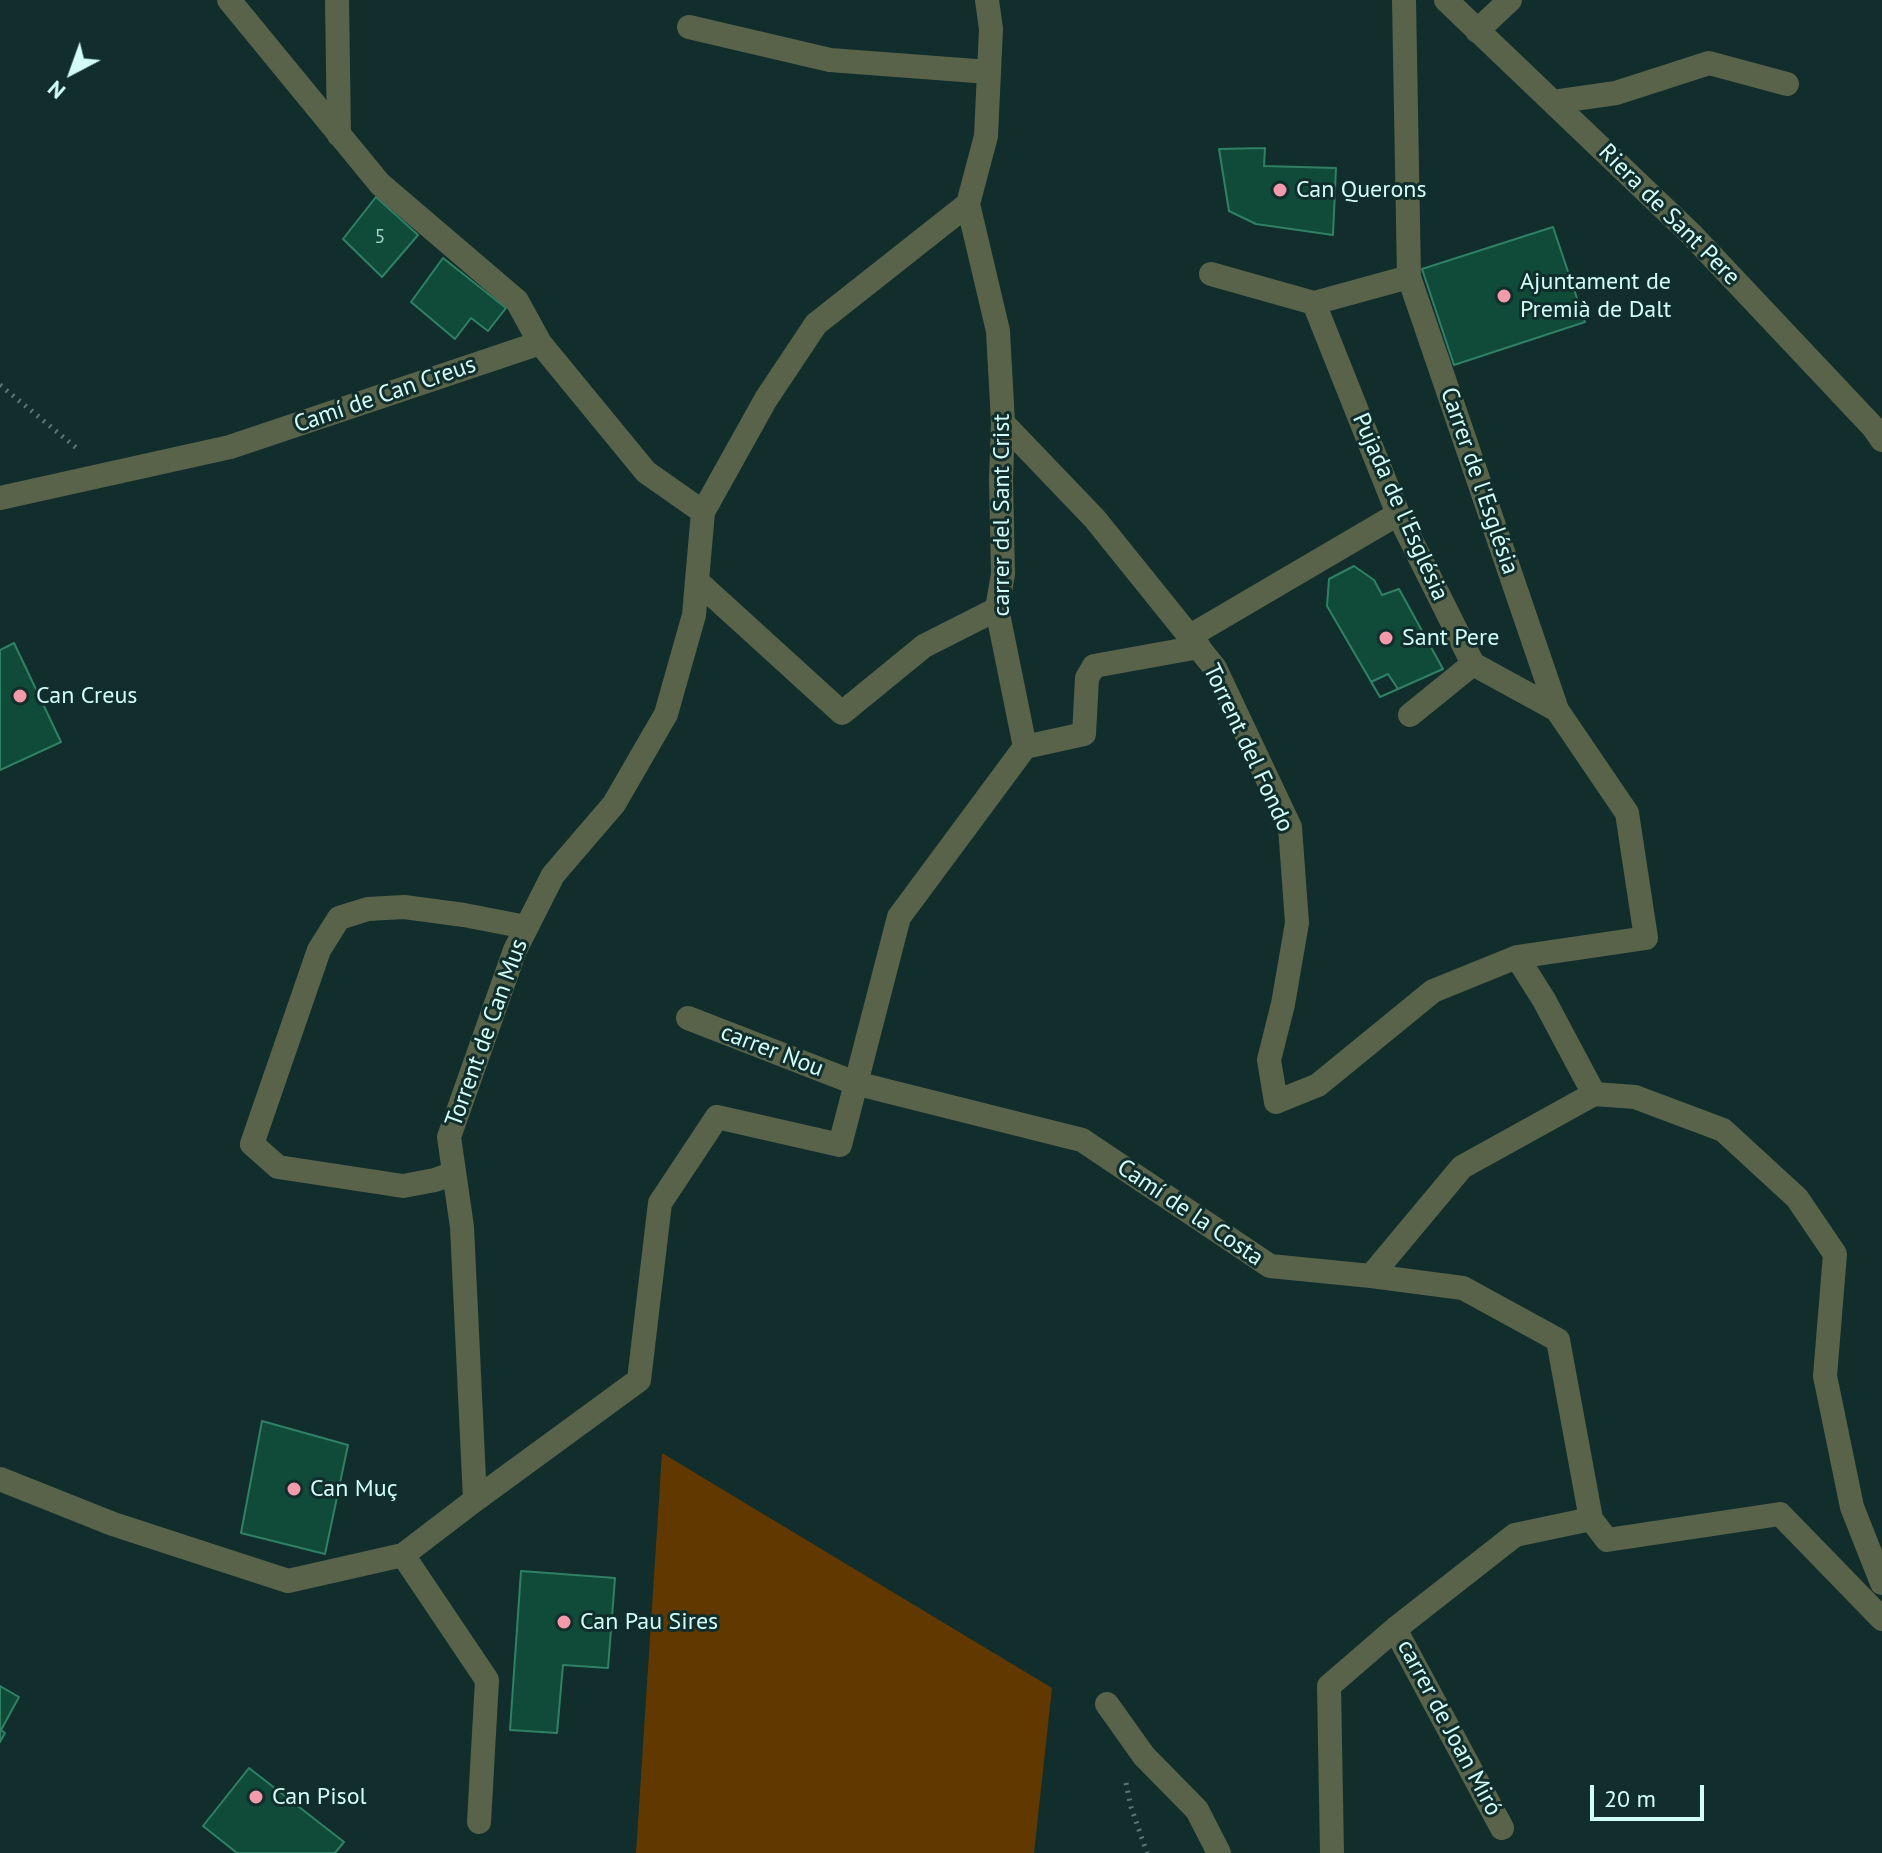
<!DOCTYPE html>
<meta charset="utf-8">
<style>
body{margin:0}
#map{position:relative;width:1882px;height:1853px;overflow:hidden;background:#112e2c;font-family:"PT Sans",sans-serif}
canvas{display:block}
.north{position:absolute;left:32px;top:32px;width:80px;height:80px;-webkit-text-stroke:6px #112e2c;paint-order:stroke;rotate:221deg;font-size:22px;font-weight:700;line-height:32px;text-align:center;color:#d2fdf8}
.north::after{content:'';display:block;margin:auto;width:28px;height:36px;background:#d2fdf8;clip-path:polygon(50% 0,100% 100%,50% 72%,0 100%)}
.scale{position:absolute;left:1590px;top:1785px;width:114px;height:36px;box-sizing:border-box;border:4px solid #d2fdf8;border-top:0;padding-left:10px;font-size:24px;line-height:28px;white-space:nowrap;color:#d2fdf8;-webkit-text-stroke:6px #112e2c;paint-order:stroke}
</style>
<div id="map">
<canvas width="1882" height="1853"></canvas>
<div class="north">N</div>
<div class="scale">20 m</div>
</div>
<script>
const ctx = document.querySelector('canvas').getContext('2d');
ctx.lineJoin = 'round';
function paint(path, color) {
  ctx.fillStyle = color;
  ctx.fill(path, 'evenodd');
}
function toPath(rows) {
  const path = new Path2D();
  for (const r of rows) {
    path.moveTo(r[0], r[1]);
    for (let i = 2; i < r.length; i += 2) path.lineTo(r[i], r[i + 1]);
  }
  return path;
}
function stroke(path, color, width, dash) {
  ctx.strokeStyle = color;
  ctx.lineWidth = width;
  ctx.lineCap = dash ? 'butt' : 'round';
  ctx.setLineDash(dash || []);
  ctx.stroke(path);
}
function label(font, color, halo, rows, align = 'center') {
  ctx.font = font + ' "PT Sans",sans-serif';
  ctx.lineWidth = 6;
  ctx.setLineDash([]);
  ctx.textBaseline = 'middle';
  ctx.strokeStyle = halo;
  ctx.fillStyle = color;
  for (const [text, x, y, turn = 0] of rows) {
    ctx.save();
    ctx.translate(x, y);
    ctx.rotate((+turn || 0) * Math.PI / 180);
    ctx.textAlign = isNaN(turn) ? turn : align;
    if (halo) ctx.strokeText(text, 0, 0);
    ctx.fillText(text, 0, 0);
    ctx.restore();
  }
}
paint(toPath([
 [662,1453,1052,1688,1034,1853,636,1853]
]), '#613800');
const building = toPath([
 [1265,148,1264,166,1336,168,1333,235,1256,224,1229,211,1219,149,1265,148],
 [376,197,418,235,382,277,343,239,376,197],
 [1553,227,1585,322,1454,365,1422,269,1553,227],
 [443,258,506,308,488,331,471,318,455,339,411,302,443,258],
 [1354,566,1374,580,1382,595,1399,589,1443,669,1380,697,1327,606,1329,579,1354,566],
 [14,643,61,742,0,770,0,650,14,643],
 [1388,674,1398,689,1380,697,1371,682,1388,674],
 [262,1421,348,1445,325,1554,241,1533,262,1421],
 [521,1571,615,1578,608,1668,563,1665,557,1733,510,1730,521,1571],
 [0,1686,19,1697,1,1730,5,1733,0,1742,0,1686],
 [249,1768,344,1842,335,1853,237,1853,203,1826,249,1768]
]);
paint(building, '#0f4b38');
stroke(building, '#308065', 2);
stroke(toPath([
 [0,385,79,450],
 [1126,1783,1131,1807,1147,1853]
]), '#577976', 5, [2, 6]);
stroke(toPath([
 [229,0,380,184,517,301,540,343],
 [337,0,339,135],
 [1404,0,1409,277,1557,710,1627,813,1646,938,1517,957],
 [1446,0,1692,235,1873,427,1882,440],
 [689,27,830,60,989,72],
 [1477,31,1510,0],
 [1553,102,1616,93,1709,63,1787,84],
 [1211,274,1314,303,1409,277],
 [1314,303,1398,514,1473,664,1557,710],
 [1003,423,1095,519,1215,668,1290,827,1297,923,1283,1004,1269,1060,1276,1102,1318,1085,1433,991,1517,957,1544,1000,1594,1094],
 [0,498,230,447,540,343,646,472,703,512],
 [697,581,842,713,924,646,997,609],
 [1190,636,1398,514],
 [1410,715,1473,664],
 [1025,747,1084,734,1087,678,1094,666,1199,647],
 [688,1018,855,1083,1082,1140,1270,1266,1371,1276,1462,1167,1594,1094,1635,1097,1723,1130,1797,1198,1835,1254,1825,1376,1852,1507,1882,1583],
 [454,1173,435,1180,403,1186,278,1167,252,1144,319,950,339,918,368,909,404,907,464,915,526,927],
 [1371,1276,1463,1288,1558,1340,1591,1519,1607,1540,1780,1514,1882,1619],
 [0,1479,113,1524,288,1581,403,1555,475,1500,462,1227,449,1137,515,950,553,875,614,804,666,714,694,615,703,512,766,399,816,324,968,204],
 [475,1500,639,1380,660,1203,717,1117,840,1145,899,917,1025,747,997,609,1003,574,1001,479,1003,423,998,331,968,204,986,136,991,29,987,0],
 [403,1555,487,1680,479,1822],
 [1395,1629,1502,1828],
 [1107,1704,1144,1756,1197,1810,1219,1853],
 [1332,1853,1329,1686,1395,1629,1515,1535,1591,1519]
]), '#58634a', 24);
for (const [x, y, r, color] of [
 [1280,190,8,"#f39aab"],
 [1504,296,8,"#f39aab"],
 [1386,638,8,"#f39aab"],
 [20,696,8,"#f39aab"],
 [294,1489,8,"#f39aab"],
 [564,1622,8,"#f39aab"],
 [256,1797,8,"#f39aab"]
]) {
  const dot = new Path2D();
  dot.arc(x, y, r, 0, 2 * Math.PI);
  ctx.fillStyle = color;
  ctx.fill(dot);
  stroke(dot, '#112e2c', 3);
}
label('20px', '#a1d0c8', null, [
 ["5",380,237]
]);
label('24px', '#d2fdf8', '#112e2c', [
 ["Can Querons",1296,190],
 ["Ajuntament de",1520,282],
 ["Premià de Dalt",1520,310],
 ["Sant Pere",1402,638],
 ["Can Creus",36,696],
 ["Can Muç",310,1489],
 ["Can Pau Sires",580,1622],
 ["Can Pisol",272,1797]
], 'left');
label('24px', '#d2fdf8', '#112e2c', [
 ["Riera de Sant Pere",1669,215,45],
 ["Camí de Can Creus",385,395,-19],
 ["Carrer de l'Església",1479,481,71],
 ["Pujada de l'Església",1400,507,66],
 ["carrer del Sant Crist",1002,515,-90],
 ["Torrent del Fondo",1248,748,65],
 ["Torrent de Can Mus",487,1033,-70],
 ["carrer Nou",772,1051,21],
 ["Camí de la Costa",1190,1213,34],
 ["carrer de Joan Miró",1449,1728,62]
]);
</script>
